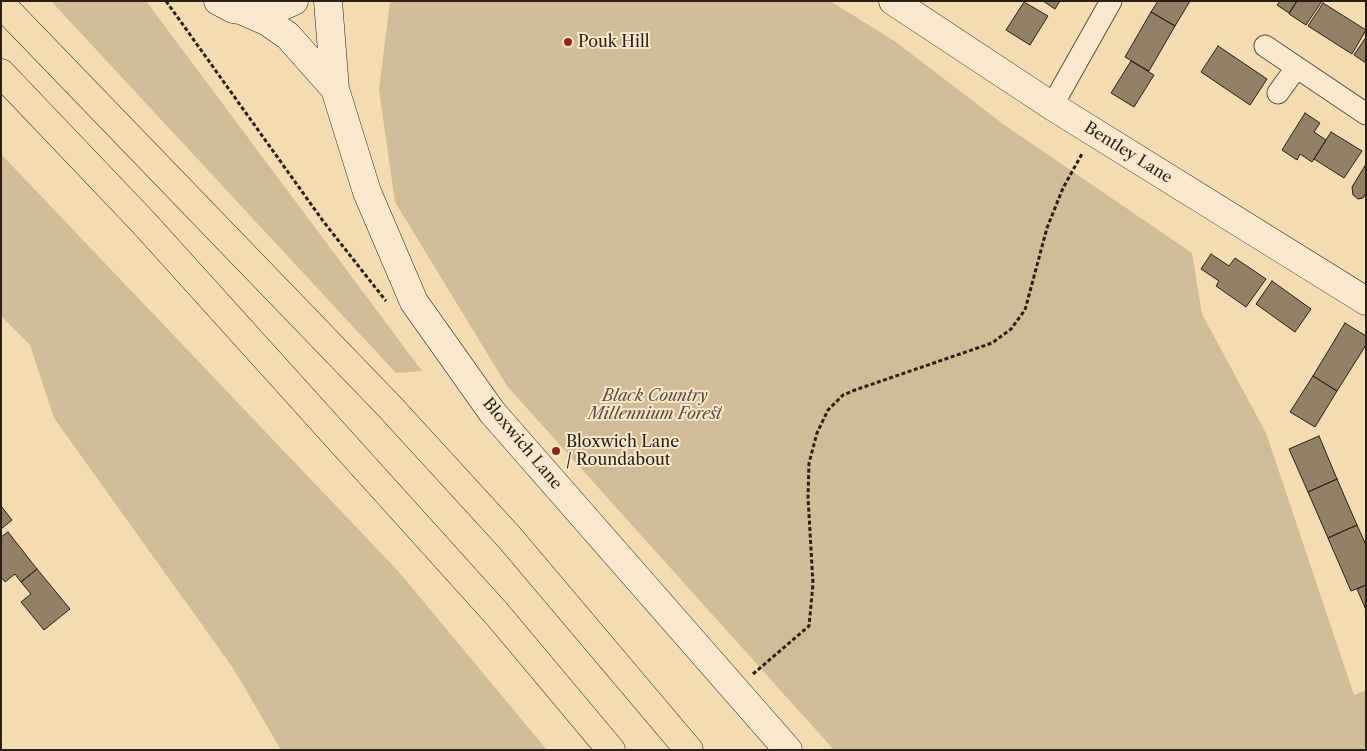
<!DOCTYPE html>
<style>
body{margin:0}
#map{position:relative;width:1367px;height:751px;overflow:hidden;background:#f4dcb2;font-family:"Libre Caslon Text",serif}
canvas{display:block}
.frame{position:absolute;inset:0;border:2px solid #291f16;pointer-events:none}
</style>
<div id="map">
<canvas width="1367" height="751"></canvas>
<div class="frame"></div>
</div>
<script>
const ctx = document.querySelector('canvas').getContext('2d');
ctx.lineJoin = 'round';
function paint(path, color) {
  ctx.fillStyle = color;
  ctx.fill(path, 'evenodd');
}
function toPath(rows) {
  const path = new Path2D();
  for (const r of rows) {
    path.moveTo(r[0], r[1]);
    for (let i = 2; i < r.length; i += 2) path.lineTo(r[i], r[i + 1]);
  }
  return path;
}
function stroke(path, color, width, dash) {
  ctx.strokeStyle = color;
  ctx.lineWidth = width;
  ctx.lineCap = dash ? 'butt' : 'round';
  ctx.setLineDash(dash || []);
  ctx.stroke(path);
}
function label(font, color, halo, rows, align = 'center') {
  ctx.font = font + ' "Libre Caslon Text",serif';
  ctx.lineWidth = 4;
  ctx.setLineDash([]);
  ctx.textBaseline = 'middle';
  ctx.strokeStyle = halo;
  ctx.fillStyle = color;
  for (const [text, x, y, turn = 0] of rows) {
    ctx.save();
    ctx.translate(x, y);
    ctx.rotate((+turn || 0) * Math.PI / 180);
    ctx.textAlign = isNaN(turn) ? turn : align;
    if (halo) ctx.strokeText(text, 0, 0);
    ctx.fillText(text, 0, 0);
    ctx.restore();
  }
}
paint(toPath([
 [51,1,146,1,422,371,396,373],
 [390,1,830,1,896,42,1003,124,1192,253,1202,314,1266,433,1354,695,1366,690,1366,750,834,750,507,386,395,202,379,90],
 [1,154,399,572,547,750,281,750,233,668,54,418,30,345,1,316]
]), '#d1bc97');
const building = toPath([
 [1043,1,1060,1,1055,9,1043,1],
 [1158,1,1190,1,1175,26,1151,12,1158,1],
 [1280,1,1297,1,1289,13,1277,5,1280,1],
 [1297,1,1322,1,1306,25,1289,14,1297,1],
 [1024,2,1048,16,1030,45,1006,30,1024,2],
 [1323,3,1366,30,1352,54,1308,26,1323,3],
 [1151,12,1175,26,1149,71,1125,57,1151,12],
 [1366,37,1366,63,1354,55,1366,37],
 [1218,46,1267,79,1250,105,1201,72,1218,46],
 [1131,61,1154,75,1134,107,1111,93,1131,61],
 [1305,113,1320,123,1314,132,1326,140,1312,162,1300,154,1297,160,1282,150,1305,113],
 [1331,132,1362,151,1344,178,1314,159,1331,132],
 [1366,164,1366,193,1363,198,1358,199,1353,195,1352,187,1366,164],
 [1211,254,1229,266,1235,258,1266,279,1246,307,1216,286,1219,281,1201,269,1211,254],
 [1272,281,1311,309,1295,332,1256,304,1272,281],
 [1345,323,1366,336,1366,345,1337,391,1313,376,1345,323],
 [1313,376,1337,391,1315,427,1290,412,1313,376],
 [1319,436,1337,479,1308,492,1289,449,1319,436],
 [1337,479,1357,525,1328,538,1308,492,1337,479],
 [1,506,12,520,1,529,1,506],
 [1357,525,1366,545,1366,585,1351,591,1328,538,1357,525],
 [8,532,37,569,21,582,15,574,5,582,1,577,1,537,8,532],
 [37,569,70,609,44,630,21,602,31,594,21,582,37,569],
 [1366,585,1366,610,1357,589,1366,585]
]);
paint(building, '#938167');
stroke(building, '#291f16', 1);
const street = toPath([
 [1265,46,1366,114],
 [1278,93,1296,68],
 [1052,106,1111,1]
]);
const secondary = toPath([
 [218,1,233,9,257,13,276,9,294,1],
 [328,1,335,89,367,192,414,302,492,412,788,750],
 [893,1,1052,106,1366,301],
 [243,11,268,22,288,36,335,89]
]);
const highway = toPath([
 [1,4,389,406,509,537,689,750],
 [1,73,144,223,497,614,611,750]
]);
stroke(street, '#5c4e3d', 23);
stroke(secondary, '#291f16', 29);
stroke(highway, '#291f16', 29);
stroke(toPath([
 [166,1,323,221,386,301],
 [753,674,809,626,813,584,808,497,809,463,817,433,828,410,843,395,855,390,992,343,1011,329,1025,310,1047,228,1063,188,1083,152]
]), '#291f16', 3, [4, 2.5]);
stroke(street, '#f8e8cd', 21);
stroke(secondary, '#f8e8cd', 28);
stroke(highway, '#f4dcb2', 28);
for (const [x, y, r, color] of [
 [568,42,5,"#8f2418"],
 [556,451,5,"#8f2418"]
]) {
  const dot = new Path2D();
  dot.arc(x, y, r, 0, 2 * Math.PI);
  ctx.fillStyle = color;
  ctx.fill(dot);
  stroke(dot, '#f8e8cd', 2);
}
label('16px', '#291f16', '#f8e8cd', [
 ["Pouk Hill",578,42],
 ["Bloxwich Lane",566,442],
 ["/ Roundabout",566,460]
], 'left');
label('16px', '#291f16', '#f8e8cd', [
 ["Bentley Lane",1128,153,32],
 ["Bloxwich Lane",522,444,50]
]);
label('italic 16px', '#5b4e3d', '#f8e8cd', [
 ["Black Country",655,396],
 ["Millennium Forest",655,414]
]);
</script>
